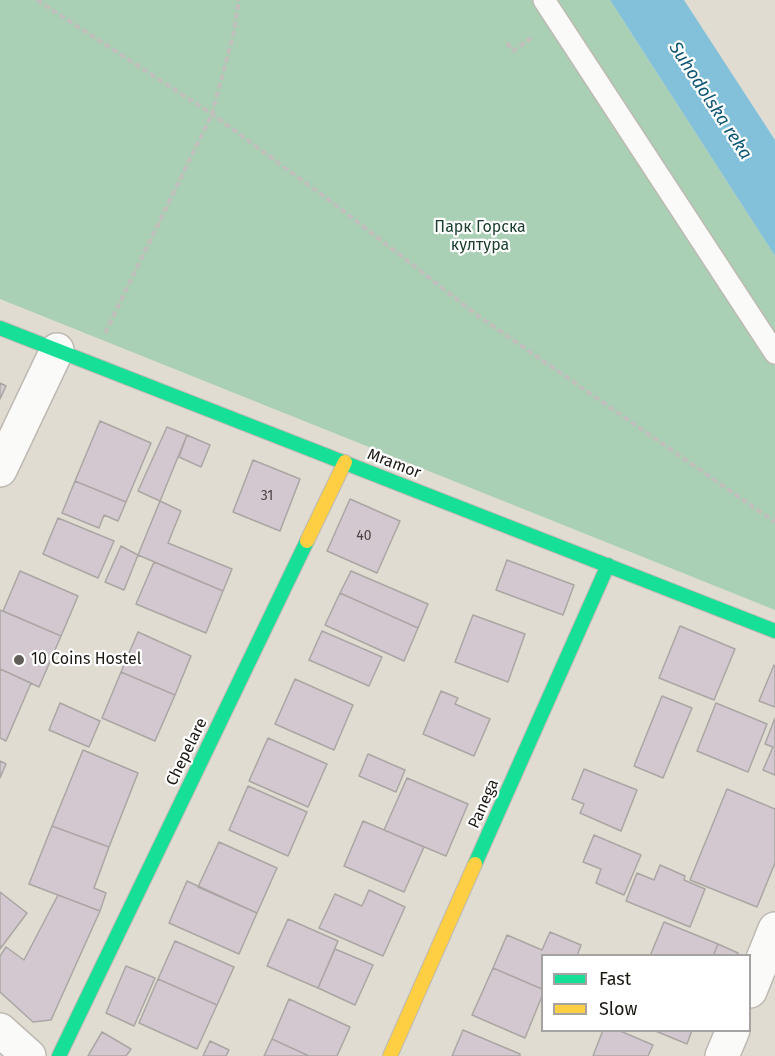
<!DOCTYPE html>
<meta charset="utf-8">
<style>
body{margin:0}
#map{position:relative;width:775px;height:1056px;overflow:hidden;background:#e1dcd2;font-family:"Fira Sans",sans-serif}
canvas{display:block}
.legend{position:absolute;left:541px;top:954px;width:210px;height:78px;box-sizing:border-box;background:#fff;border:2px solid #a4a3a1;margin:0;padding:8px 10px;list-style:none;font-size:18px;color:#1c1913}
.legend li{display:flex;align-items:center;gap:12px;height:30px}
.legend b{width:30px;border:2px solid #a4a3a1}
</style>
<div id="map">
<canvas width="775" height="1056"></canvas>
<ul class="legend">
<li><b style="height:8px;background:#16e098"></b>Fast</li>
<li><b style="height:8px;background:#ffcf43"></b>Slow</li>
</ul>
</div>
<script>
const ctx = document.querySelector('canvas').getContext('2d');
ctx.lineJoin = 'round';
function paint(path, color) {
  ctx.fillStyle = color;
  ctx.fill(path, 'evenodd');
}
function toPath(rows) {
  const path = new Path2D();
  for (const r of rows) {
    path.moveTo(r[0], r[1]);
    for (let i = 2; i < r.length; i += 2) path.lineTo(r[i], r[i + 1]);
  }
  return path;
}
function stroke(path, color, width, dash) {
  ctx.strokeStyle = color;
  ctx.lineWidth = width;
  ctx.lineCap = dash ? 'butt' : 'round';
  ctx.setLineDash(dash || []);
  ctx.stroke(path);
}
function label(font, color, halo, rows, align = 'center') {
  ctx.font = font + ' "Fira Sans",sans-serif';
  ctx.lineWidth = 4.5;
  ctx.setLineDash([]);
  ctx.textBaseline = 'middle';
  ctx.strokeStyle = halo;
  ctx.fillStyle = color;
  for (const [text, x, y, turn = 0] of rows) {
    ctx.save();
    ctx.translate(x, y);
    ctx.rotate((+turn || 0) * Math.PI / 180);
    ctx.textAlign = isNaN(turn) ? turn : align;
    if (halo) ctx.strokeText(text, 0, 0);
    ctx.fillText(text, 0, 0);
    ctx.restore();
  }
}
paint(toPath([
 [0,0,610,0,775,256,775,610,0,299]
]), '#a9d0b5');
paint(toPath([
 [610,0,684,0,775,140,775,256]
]), '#83c1da');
const building = toPath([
 [0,383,6,386,0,399,0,383],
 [100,421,151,443,126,502,75,481,100,421],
 [167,427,187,435,160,501,138,491,167,427],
 [187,435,210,445,201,467,179,457,187,435],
 [253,460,300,479,280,531,233,512,253,460],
 [75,481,126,502,118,521,104,515,99,528,62,513,75,481],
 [350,499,400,521,377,573,327,551,350,499],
 [160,501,181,511,168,543,232,569,223,591,138,555,160,501],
 [58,518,114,541,98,578,43,554,58,518],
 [121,546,138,555,124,590,105,582,121,546],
 [507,560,574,585,563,615,496,590,507,560],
 [154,562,223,591,206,633,136,604,154,562],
 [20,571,78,596,61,636,3,611,20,571],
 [351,571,428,604,418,628,340,593,351,571],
 [340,593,418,628,404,661,325,625,340,593],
 [0,610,61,636,39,687,0,669,0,610],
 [473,615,525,634,508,682,455,662,473,615],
 [680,626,735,649,714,700,659,678,680,626],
 [322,631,382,657,369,686,309,660,322,631],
 [138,632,191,656,175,695,121,672,138,632],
 [774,665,775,666,775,707,759,701,774,665],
 [0,669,31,683,6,741,0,738,0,669],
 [121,672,175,695,155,741,102,718,121,672],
 [295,679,353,705,334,750,275,724,295,679],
 [441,691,458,698,455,704,490,719,474,756,423,734,441,691],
 [662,696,692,708,663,778,634,766,662,696],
 [60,703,100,721,89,747,49,730,60,703],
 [716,703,767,724,748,772,697,751,716,703],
 [775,718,775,775,763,770,773,747,765,744,775,718],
 [268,738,327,764,308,807,249,781,268,738],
 [83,750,138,773,109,847,52,826,83,750],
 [368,754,405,770,396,792,359,776,368,754],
 [0,761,6,764,0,778,0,761],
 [584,769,637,790,621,831,580,813,584,804,572,799,584,769],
 [407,778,468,804,446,856,384,830,407,778],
 [248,786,307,812,288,856,229,830,248,786],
 [727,789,775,809,775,863,757,907,690,880,727,789],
 [363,821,424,847,404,892,344,866,363,821],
 [52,826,109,847,94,888,106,893,100,911,29,884,52,826],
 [594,835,641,855,624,895,596,883,601,869,583,862,594,835],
 [219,842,277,868,257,913,198,887,219,842],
 [660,865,685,876,684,880,705,889,690,927,626,901,637,873,654,880,660,865],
 [187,881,257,913,239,954,169,923,187,881],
 [369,890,405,907,383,956,319,928,335,894,362,906,369,890],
 [0,892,27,913,0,949,0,892],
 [58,895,100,911,51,1020,33,1022,0,992,0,956,6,947,24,960,58,895],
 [288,919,338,941,318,988,267,966,288,919],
 [664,922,718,944,713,956,650,956,664,922],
 [550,932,581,945,577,956,542,956,542,989,493,968,507,935,542,950,550,932],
 [175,941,234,967,217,1005,158,979,175,941],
 [718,944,738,953,737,956,713,956,718,944],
 [335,949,373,965,355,1005,318,988,335,949],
 [126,966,155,978,134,1026,106,1013,126,966],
 [493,968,542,989,542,996,525,1038,472,1015,493,968],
 [158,979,217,1005,197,1049,139,1023,158,979],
 [289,999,350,1027,337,1056,309,1056,272,1039,289,999],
 [463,1030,520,1054,520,1056,452,1056,463,1030],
 [603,1030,618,1030,653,1045,648,1056,593,1056,603,1030],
 [653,1030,692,1030,687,1044,653,1030],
 [102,1032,131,1049,126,1056,88,1056,102,1032],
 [272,1039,309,1056,264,1056,272,1039],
 [210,1041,229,1050,226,1056,203,1056,210,1041]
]);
paint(building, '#d4c8d0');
stroke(building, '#aaa6a3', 1.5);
const lane = toPath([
 [544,0,775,353]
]);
const street = toPath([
 [0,470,57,350],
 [750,991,775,929],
 [0,1030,29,1056],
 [722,1056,733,1030]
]);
const fast = toPath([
 [0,328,775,631],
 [475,864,608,565],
 [59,1056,307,541]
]);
const slow = toPath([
 [307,541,345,462],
 [390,1056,475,864]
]);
stroke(lane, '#bdb9b2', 24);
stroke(street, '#bdb9b2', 36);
stroke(fast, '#bdb9b2', 16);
stroke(slow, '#bdb9b2', 16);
stroke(toPath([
 [37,0,212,114,337,206,477,315,775,522],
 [507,43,513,51,534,36],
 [105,333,212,114,233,36,239,0]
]), '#c0bfbc', 4, [6, 3]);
stroke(lane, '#fafaf8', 21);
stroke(street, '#fafaf8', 33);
stroke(fast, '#16e098', 14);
stroke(slow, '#ffcf43', 14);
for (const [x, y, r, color] of [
 [19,660,6,"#615d56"]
]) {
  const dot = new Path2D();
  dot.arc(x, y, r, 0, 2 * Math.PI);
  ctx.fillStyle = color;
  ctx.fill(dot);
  stroke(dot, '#fff', 2);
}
label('14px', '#4a4542', null, [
 ["31",267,496],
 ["40",364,536]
]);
label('16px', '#1c402d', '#fff', [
 ["Парк Горска",480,228],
 ["култура",480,246]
]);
label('16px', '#1c1913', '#fff', [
 ["Mramor",394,464,21],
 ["Chepelare",187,752,-64],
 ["Panega",484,804,-66]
]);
label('16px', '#1c1913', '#fff', [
 ["10 Coins Hostel",31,660]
], 'left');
label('italic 18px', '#0e5773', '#fff', [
 ["Suhodolska reka",710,101,57]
]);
</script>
